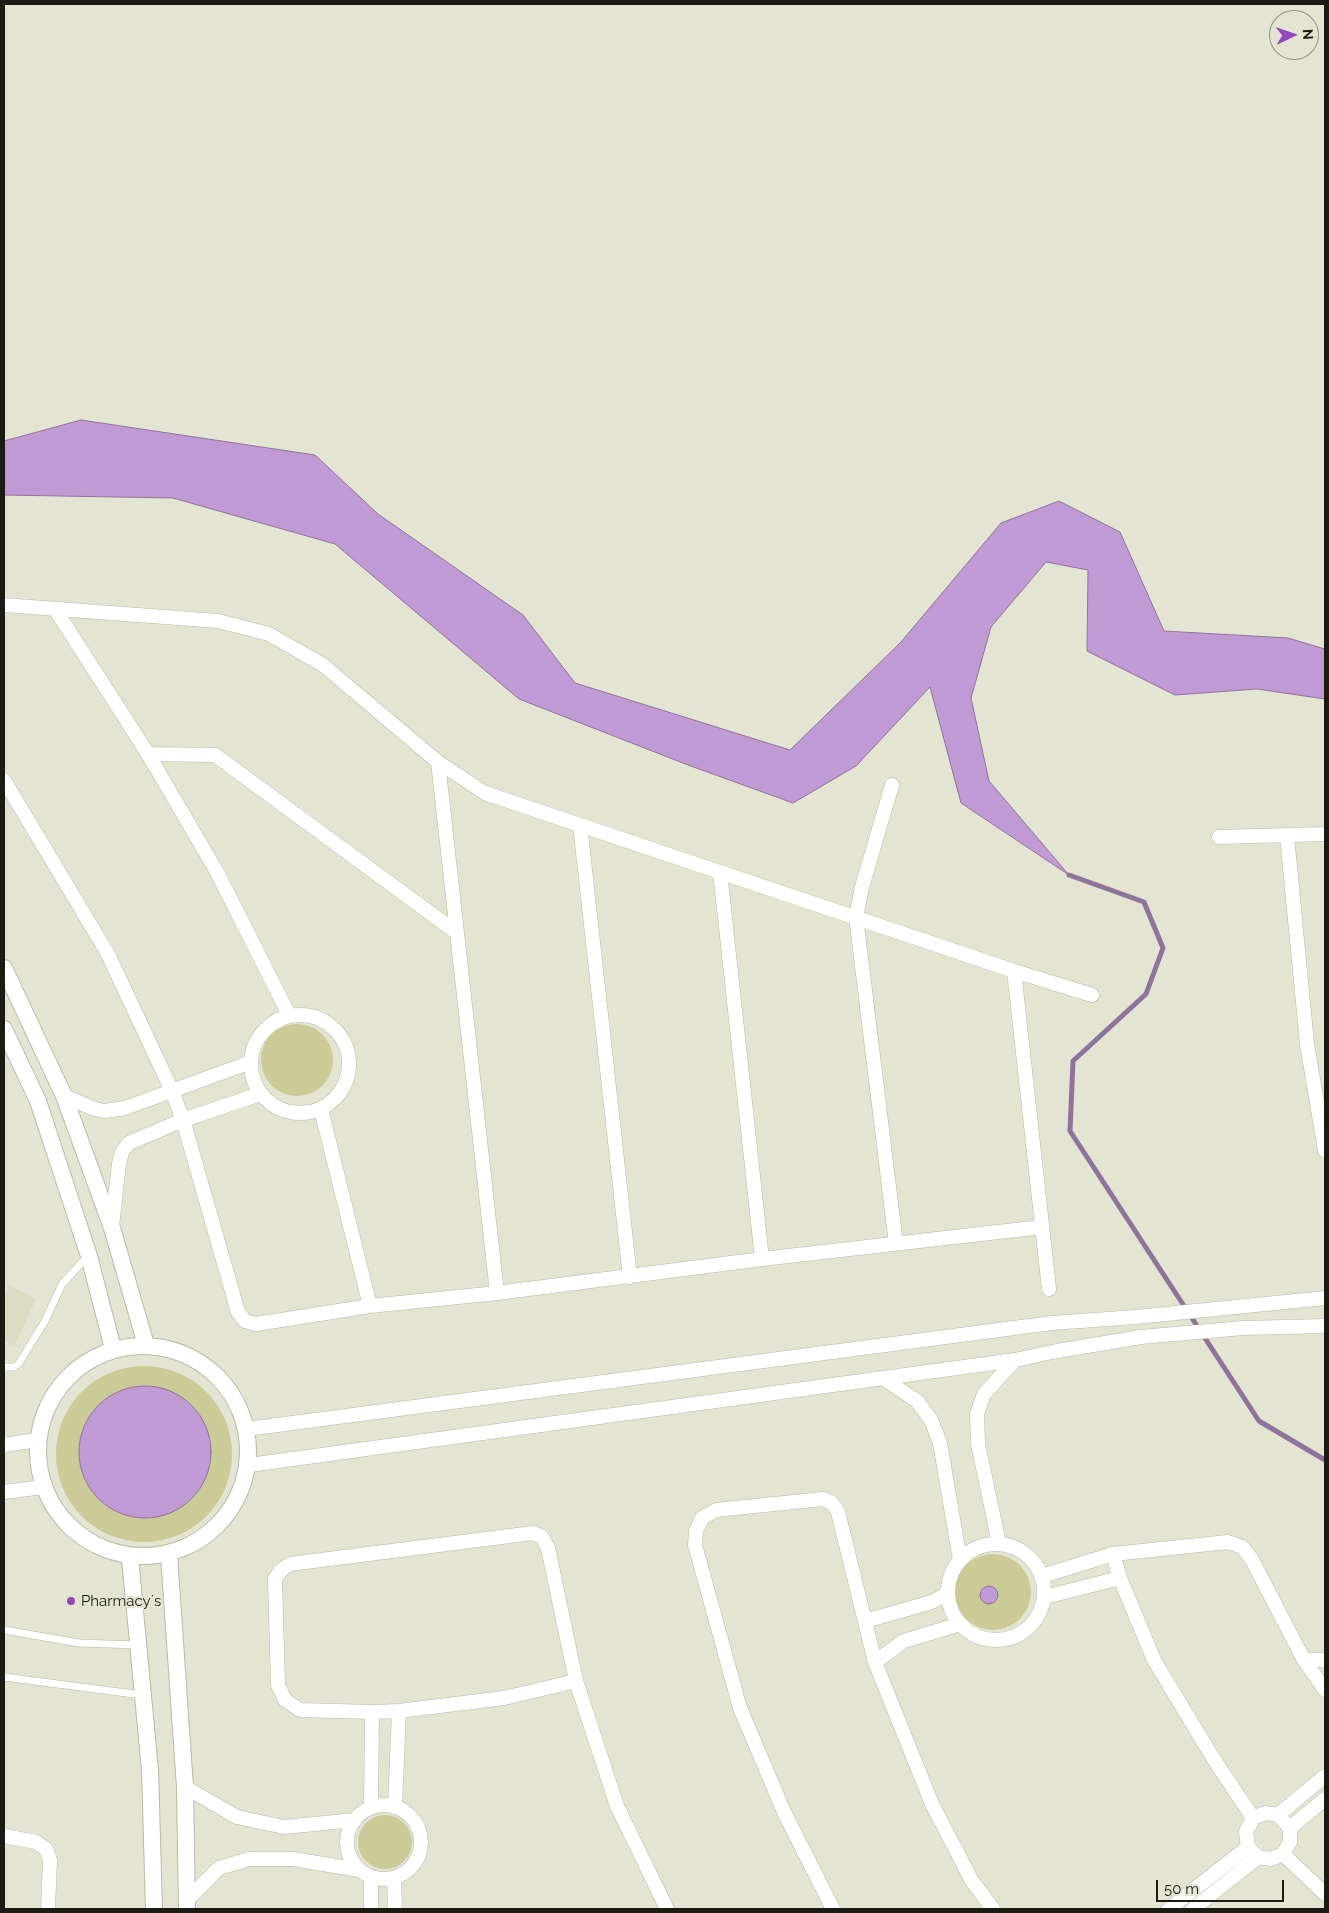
<!DOCTYPE html>
<meta charset="utf-8">
<style>
body{margin:0}
#map{position:relative;width:1329px;height:1913px;overflow:hidden;background:#e3e4d2;font-family:Raleway,sans-serif}
canvas{display:block}
.frame{position:absolute;inset:0;border:5px solid #1b1b14;pointer-events:none}
.north{position:absolute;left:1269px;top:10px;width:50px;height:50px;box-sizing:border-box;background:#e3e4d2;border:1px solid #939486;border-radius:50%;rotate:87deg;font-size:14px;font-weight:700;line-height:20px;text-align:center;color:#1b1b14}
.north::after{content:'';display:block;margin:auto;width:18px;height:22px;background:#9548b9;clip-path:polygon(50% 0,100% 100%,50% 72%,0 100%)}
.scale{position:absolute;left:1156px;top:1880px;width:128px;height:22px;box-sizing:border-box;border:2px solid #1b1b14;border-top:0;padding-left:6px;font-size:15px;line-height:18px;white-space:nowrap;color:#1b1b14;-webkit-text-stroke:4px #e3e4d2;paint-order:stroke}
</style>
<div id="map">
<canvas width="1329" height="1913"></canvas>
<div class="frame"></div>
<div class="north">N</div>
<div class="scale">50 m</div>
</div>
<script>
const ctx = document.querySelector('canvas').getContext('2d');
ctx.lineJoin = 'round';
function paint(path, color) {
  ctx.fillStyle = color;
  ctx.fill(path, 'evenodd');
}
function toPath(rows) {
  const path = new Path2D();
  for (const r of rows) {
    if (r.length === 3) {
      path.moveTo(r[0] + r[2], r[1]);
      path.arc(r[0], r[1], r[2], 0, 2 * Math.PI);
      continue;
    }
    path.moveTo(r[0], r[1]);
    for (let i = 2; i < r.length; i += 2) path.lineTo(r[i], r[i + 1]);
  }
  return path;
}
function stroke(path, color, width, dash) {
  ctx.strokeStyle = color;
  ctx.lineWidth = width;
  ctx.lineCap = dash ? 'butt' : 'round';
  ctx.setLineDash(dash || []);
  ctx.stroke(path);
}
function label(font, color, halo, rows, align = 'center') {
  ctx.font = font + ' Raleway,sans-serif';
  ctx.lineWidth = 4.5;
  ctx.setLineDash([]);
  ctx.textBaseline = 'middle';
  ctx.strokeStyle = halo;
  ctx.fillStyle = color;
  for (const [text, x, y, turn = 0] of rows) {
    ctx.save();
    ctx.translate(x, y);
    ctx.rotate((+turn || 0) * Math.PI / 180);
    ctx.textAlign = isNaN(turn) ? turn : align;
    if (halo) ctx.strokeText(text, 0, 0);
    ctx.fillText(text, 0, 0);
    ctx.restore();
  }
}
paint(toPath([
 [9,1285,36,1299,14,1346,4,1340,4,1294]
]), '#dbdcc2');
paint(toPath([
 [297,1060,36],
 [144,1454,88],
 [993,1592,38],
 [385,1842,27]
]), '#cacb96');
const water = toPath([
 [81,420,315,455,378,514,523,615,575,683,790,750,901,642,1001,523,1059,501,1120,532,1164,631,1288,638,1325,649,1325,699,1257,689,1175,695,1087,651,1088,570,1046,562,991,627,971,698,989,781,1069,875,961,803,930,687,856,766,793,803,688,765,519,699,335,544,173,498,4,495,4,441,81,420],
 [145,1452,66],
 [989,1595,9]
]);
paint(water, '#c09ad5');
stroke(water, '#8e749b', 1);
stroke(toPath([
 [1069,875,1144,902,1163,948,1146,994,1073,1061,1070,1131,1259,1421,1325,1460]
]), '#8e749b', 5);
const service = toPath([
 [4,1367,15,1367,19,1363,45,1321,62,1284,88,1256],
 [4,1630,79,1643,137,1645],
 [4,1677,142,1695]
]);
const minor = toPath([
 [4,605,218,621,269,634,323,665,438,762,485,793,1014,971,1092,995],
 [55,609,148,754,217,872,289,1015],
 [148,754,215,755,456,932],
 [438,762,497,1293],
 [4,780,108,954,172,1091,183,1120,238,1312,245,1321,256,1324,370,1306,497,1293,762,1259,1042,1227],
 [892,785,862,887,856,917,896,1244],
 [580,825,630,1277],
 [1287,836,1307,1044,1325,1150],
 [1219,837,1325,834],
 [720,872,762,1259],
 [1014,971,1049,1289],
 [300,1064,49],
 [64,1096,95,1109,105,1111,125,1108,251,1062],
 [321,1109,370,1306],
 [112,1226,119,1164,122,1152,129,1143,183,1120,260,1094],
 [883,1378,917,1401,931,1420,940,1443,960,1560],
 [247,1429,1052,1323,1136,1317,1325,1298],
 [4,1445,37,1440],
 [249,1465,1015,1360,1057,1351,1141,1337,1243,1328,1325,1326],
 [4,1492,43,1487],
 [999,1543,978,1444,977,1414,984,1394,1015,1360],
 [996,1592,48],
 [1113,1554,1120,1578,1154,1660,1213,1758,1253,1818],
 [1042,1576,1113,1554,1228,1542,1242,1547,1251,1558,1304,1660,1325,1690],
 [1045,1597,1120,1578],
 [865,1621,932,1602,948,1593],
 [1304,1660,1320,1660,1325,1661],
 [875,1662,904,1641,960,1624],
 [576,1681,504,1698,399,1711,372,1712,300,1710,285,1700,278,1685,275,1579,281,1570,290,1564,533,1533,542,1537,548,1548,576,1681,617,1806,667,1909],
 [185,1787,237,1817,284,1827,355,1820],
 [384,1842,37],
 [371,1807,372,1712],
 [395,1807,399,1711],
 [1278,1815,1325,1776],
 [1290,1828,1325,1799],
 [4,1836,36,1842,46,1849,50,1860,48,1909],
 [1283,1854,1325,1894],
 [394,1878,395,1909],
 [187,1900,219,1868,249,1859,293,1859,359,1870],
 [371,1909,371,1878],
 [833,1909,784,1812,740,1708,695,1545,696,1531,702,1518,716,1510,823,1499,832,1503,838,1512,875,1662,932,1804,972,1881,993,1909],
 [1169,1909,1248,1847],
 [1193,1909,1258,1857,1271,1859,1283,1854,1290,1842,1290,1828,1278,1815,1265,1813,1253,1818,1246,1832,1248,1847,1258,1857]
]);
const tertiary = toPath([
 [4,968,64,1096,112,1228,146,1345],
 [4,1029,38,1101,89,1256,113,1349],
 [143,1451,105],
 [169,1555,185,1787,187,1909],
 [130,1558,150,1770,154,1909]
]);
stroke(service, '#b9baa9', 8);
stroke(minor, '#b9baa9', 15);
stroke(tertiary, '#b9baa9', 18);
stroke(service, '#fff', 7);
stroke(minor, '#fff', 14);
stroke(tertiary, '#fff', 16);
for (const [x, y, r, color] of [
 [71,1601,5,"#9548b9"]
]) {
  const dot = new Path2D();
  dot.arc(x, y, r, 0, 2 * Math.PI);
  ctx.fillStyle = color;
  ctx.fill(dot);
  stroke(dot, '#e3e4d2', 2);
}
label('15px', '#1b1b14', '#e3e4d2', [
 ["Pharmacy´s",81,1601]
], 'left');
</script>
